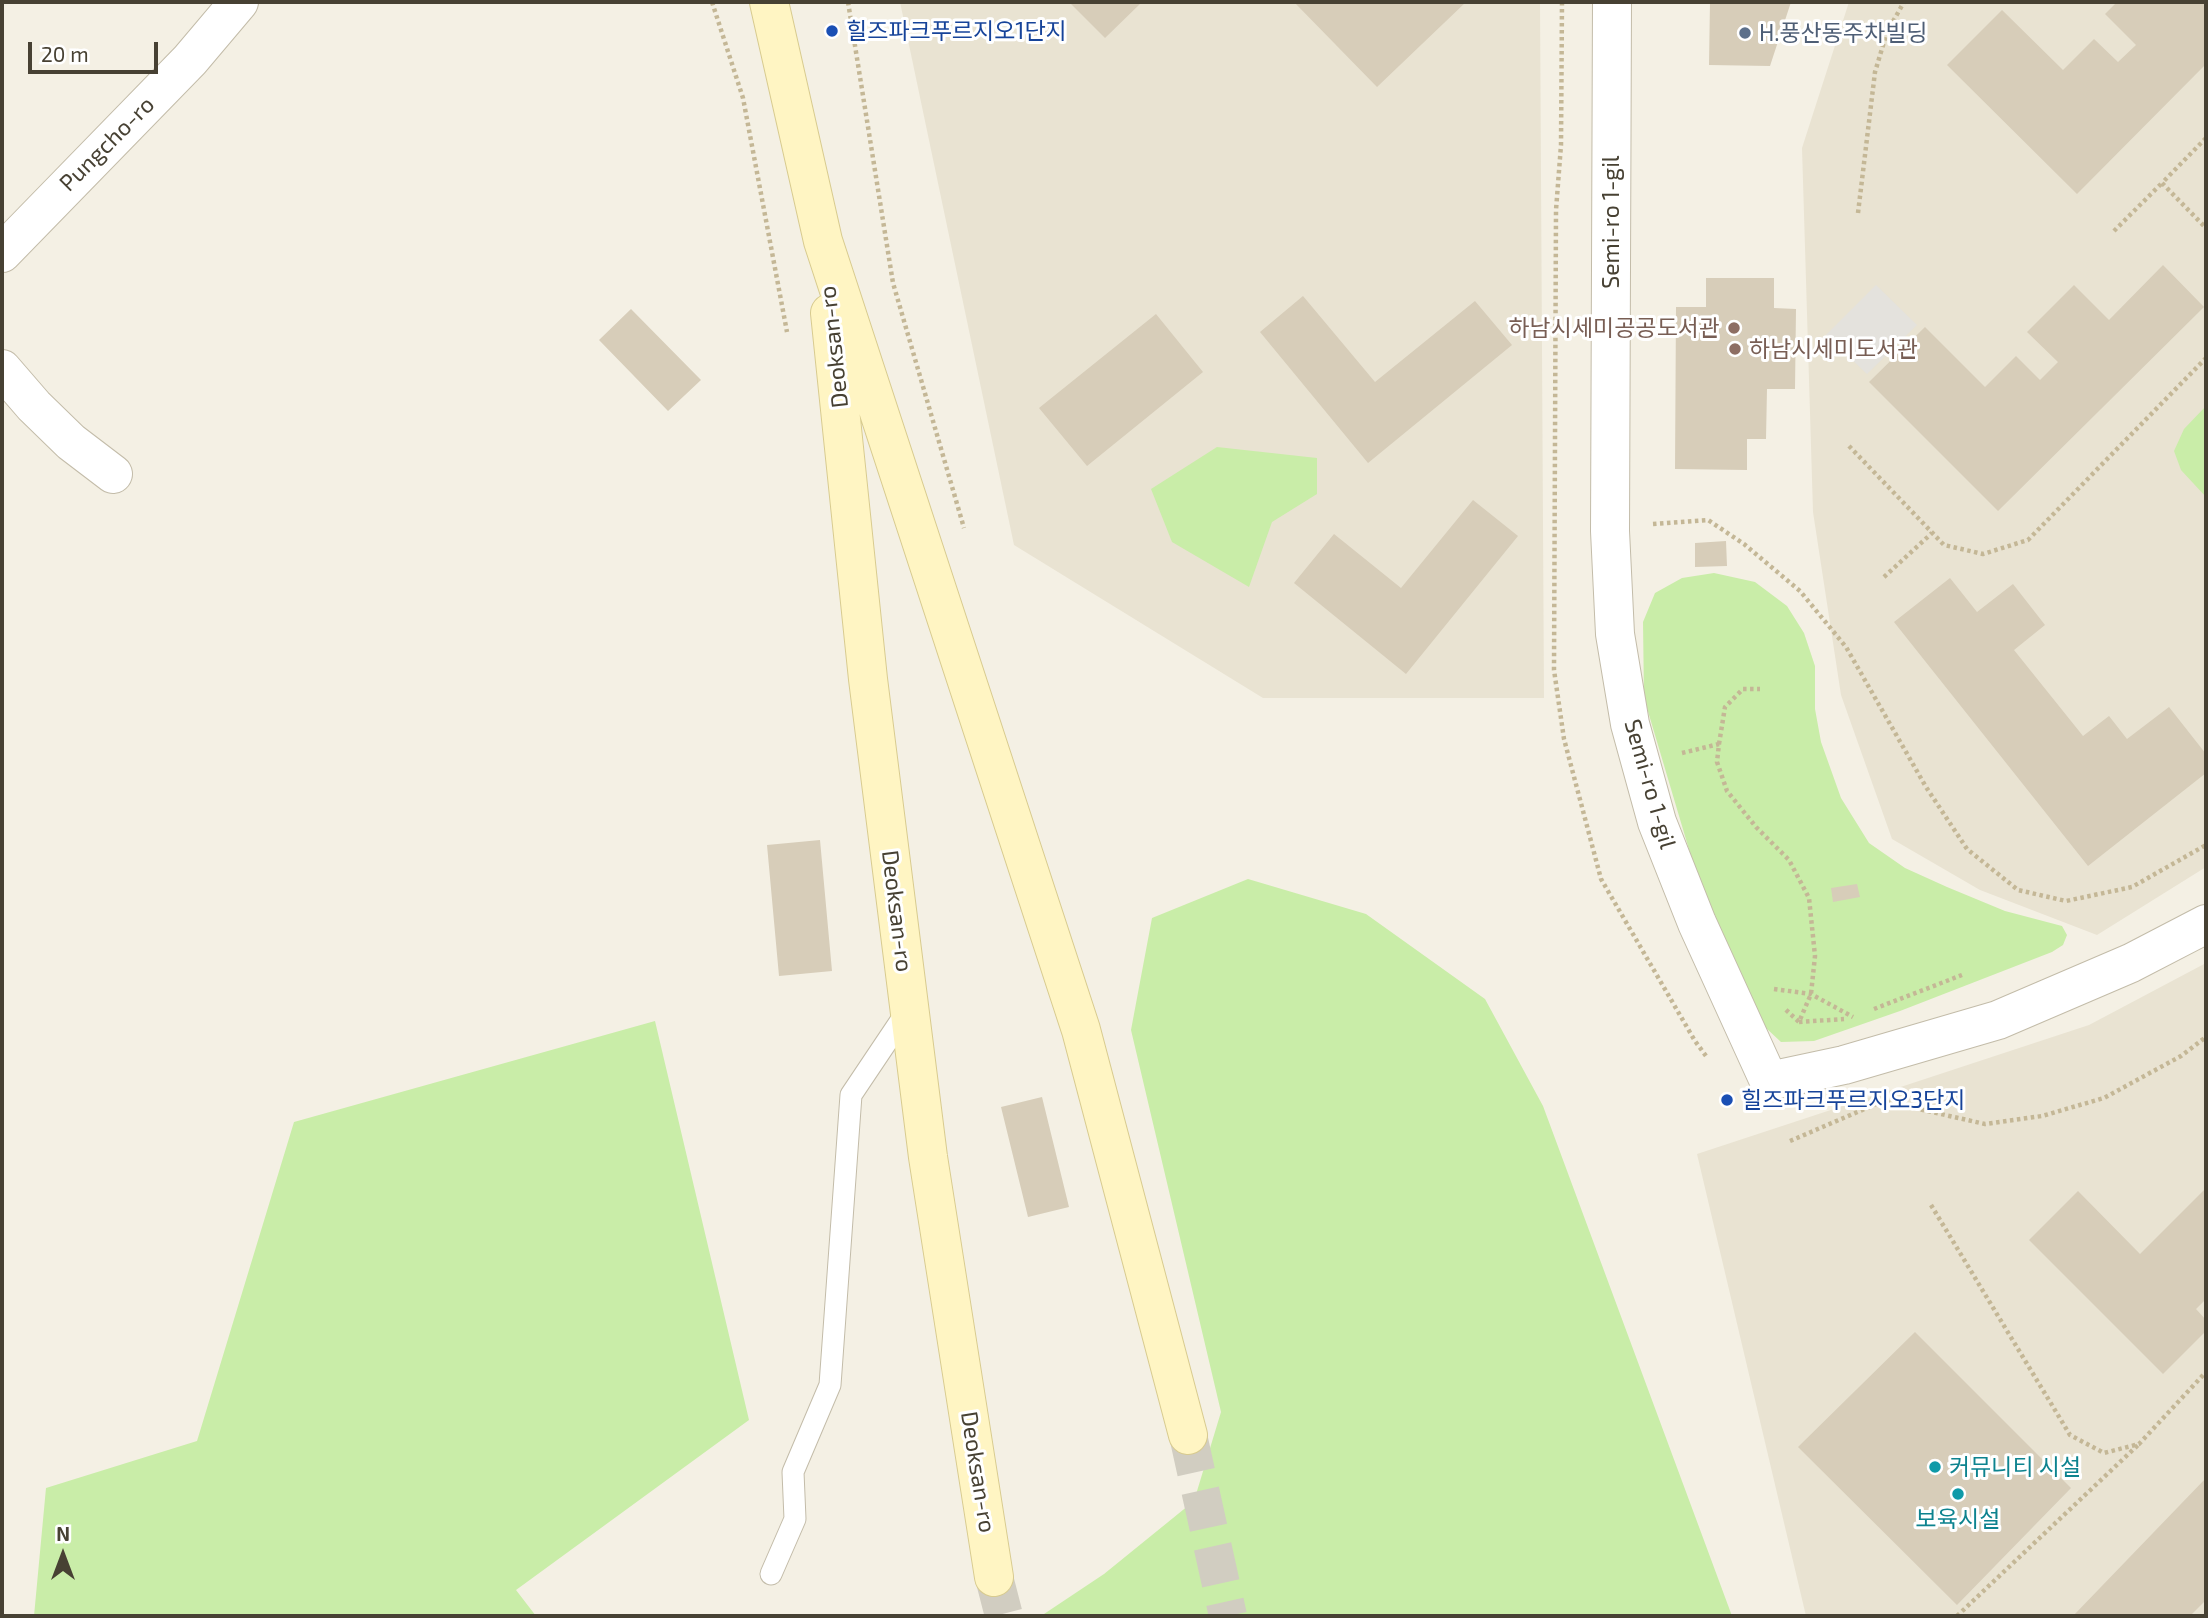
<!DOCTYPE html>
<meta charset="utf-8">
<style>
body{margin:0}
#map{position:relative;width:2208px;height:1618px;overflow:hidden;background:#f4f0e4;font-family:"Exo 2",sans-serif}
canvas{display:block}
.frame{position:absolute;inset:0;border:4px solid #474133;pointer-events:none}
.north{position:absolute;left:28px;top:1520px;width:70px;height:70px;-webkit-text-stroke:5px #fff;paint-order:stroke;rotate:0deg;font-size:19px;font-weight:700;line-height:28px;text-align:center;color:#474133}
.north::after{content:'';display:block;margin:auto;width:24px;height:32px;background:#474133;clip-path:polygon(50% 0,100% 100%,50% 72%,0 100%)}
.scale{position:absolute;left:28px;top:42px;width:130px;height:32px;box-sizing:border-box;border:4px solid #474133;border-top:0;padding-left:9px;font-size:21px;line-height:24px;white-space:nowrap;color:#474133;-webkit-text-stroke:5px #fff;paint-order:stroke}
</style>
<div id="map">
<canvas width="2208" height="1618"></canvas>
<div class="frame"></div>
<div class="north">N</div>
<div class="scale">20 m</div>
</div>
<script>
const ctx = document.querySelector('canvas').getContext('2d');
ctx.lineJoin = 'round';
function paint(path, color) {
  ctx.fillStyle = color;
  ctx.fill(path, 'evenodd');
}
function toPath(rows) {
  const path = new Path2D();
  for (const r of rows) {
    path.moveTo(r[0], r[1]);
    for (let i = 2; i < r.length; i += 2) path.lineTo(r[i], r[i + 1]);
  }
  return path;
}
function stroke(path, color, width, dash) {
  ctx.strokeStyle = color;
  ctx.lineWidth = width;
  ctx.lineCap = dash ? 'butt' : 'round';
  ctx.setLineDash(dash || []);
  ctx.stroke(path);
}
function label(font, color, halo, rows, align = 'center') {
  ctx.font = font + ' "Exo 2","Noto Sans KR",sans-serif';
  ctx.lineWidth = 6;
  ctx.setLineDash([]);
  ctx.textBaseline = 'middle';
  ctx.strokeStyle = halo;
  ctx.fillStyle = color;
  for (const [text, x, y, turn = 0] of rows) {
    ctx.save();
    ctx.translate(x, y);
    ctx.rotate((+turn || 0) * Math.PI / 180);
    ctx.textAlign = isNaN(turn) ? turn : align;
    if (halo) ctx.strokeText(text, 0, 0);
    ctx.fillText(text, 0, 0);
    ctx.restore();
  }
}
paint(toPath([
 [900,2,1540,2,1544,698,1263,698,1014,545],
 [1849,2,2206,2,2206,867,2097,935,1980,890,1892,839,1841,695,1813,512,1802,148],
 [2206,963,2206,1616,1806,1616,1697,1154,2089,1025]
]), '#e9e3d2');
paint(toPath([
 [2206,406,2206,497,2181,470,2174,451,2184,429],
 [1217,447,1317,458,1317,494,1272,522,1249,587,1172,542,1151,489],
 [1714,573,1755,582,1787,606,1804,633,1815,666,1815,709,1821,742,1841,798,1869,843,1905,868,1947,887,2005,911,2062,926,2067,935,2063,945,2052,952,1900,1011,1814,1041,1781,1042,1751,1014,1693,863,1644,698,1643,622,1655,593,1682,578],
 [1248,879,1366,914,1485,999,1543,1106,1732,1616,1041,1616,1104,1574,1194,1501,1221,1412,1131,1030,1152,918],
 [655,1021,749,1420,516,1590,536,1616,34,1616,46,1488,197,1441,294,1122]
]), '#c9eda8');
paint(toPath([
 [1876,285,1917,325,1867,374,1826,335]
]), '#e4e2dd');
paint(toPath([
 [1069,2,1142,2,1105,38],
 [1294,2,1466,2,1377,87],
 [1710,2,1791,2,1770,66,1709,65],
 [2117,2,2206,2,2206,64,2077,194,1947,65,2002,10,2063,70,2094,39,2118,62,2136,45,2105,14],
 [2163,265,2204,307,1998,511,1869,382,1925,327,1985,387,2016,356,2040,380,2058,362,2027,332,2074,285,2109,320],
 [1706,278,1774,278,1774,308,1796,309,1795,389,1767,389,1766,439,1747,439,1747,470,1675,469,1676,307,1706,307],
 [1303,296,1375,382,1475,301,1512,345,1368,463,1260,332],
 [631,309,701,380,668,411,599,340],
 [1156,314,1203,372,1087,466,1039,408],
 [1473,500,1518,536,1406,674,1294,583,1334,534,1401,588],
 [1726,541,1727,566,1695,567,1695,543],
 [1950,578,1977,612,2013,584,2045,625,2014,650,2083,736,2109,716,2127,739,2169,707,2206,754,2206,773,2088,866,1894,622],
 [820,840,832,971,779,976,767,845],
 [1857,884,1860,897,1833,902,1831,888],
 [1042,1097,1069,1207,1028,1217,1001,1107],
 [2206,1188,2206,1299,2196,1309,2206,1320,2206,1331,2163,1374,2029,1240,2078,1191,2140,1254],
 [1915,1332,2071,1488,1957,1605,1798,1447],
 [2206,1478,2206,1600,2190,1616,2073,1616]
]), '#d7cdb9');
stroke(toPath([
 [1188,1435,1228,1616],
 [994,1577,1004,1616]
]), '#d1cdc1', 38, [38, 19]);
const lane = toPath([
 [771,1574,795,1519,793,1472,830,1385,851,1095,908,1010]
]);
const street = toPath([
 [1612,2,1610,531,1615,634,1630,724,1657,822,1697,923,1769,1081,1844,1065,1998,1020,2131,963,2206,924],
 [2,253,190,60,239,2],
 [2,369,34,406,71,442,113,474]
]);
const secondary = toPath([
 [769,2,823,241,1081,1030,1188,1435],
 [830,313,868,679,928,1157,994,1577]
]);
stroke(lane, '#c3bca9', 23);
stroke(street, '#c3bca9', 40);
stroke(secondary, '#d8cb8f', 40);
stroke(toPath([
 [712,2,743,98,787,332],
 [848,2,893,283,964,528],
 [1562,2,1561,145,1556,210,1554,670,1564,739,1601,879,1695,1041,1706,1056],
 [2206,138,2162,183,2206,228],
 [1858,213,1875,72,1887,32,1904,2],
 [2114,231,2162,183],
 [1849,446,1944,545,1983,554,2028,540,2206,358],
 [1653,524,1708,520,1744,544,1800,591,1846,647,1926,787,1967,849,2018,890,2066,901,2132,887,2206,845],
 [1884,577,1932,533],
 [1719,744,1725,707,1743,689,1760,689],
 [1682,753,1719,744,1717,762,1727,791,1756,827,1789,860,1809,898,1815,956,1811,994,1799,1022,1784,1008],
 [1774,989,1811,994,1853,1017],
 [1874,1009,1962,975],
 [1799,1022,1844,1019],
 [1790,1141,1883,1101,1985,1124,2042,1116,2104,1098,2181,1056,2206,1037],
 [1931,1205,2070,1435,2104,1453,2139,1444,2206,1372],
 [1957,1616,2138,1445]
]), '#c4b796', 4.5, [3.5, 3.5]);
stroke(lane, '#fff', 21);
stroke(street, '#fff', 38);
stroke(secondary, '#fff5c3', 38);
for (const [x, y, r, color] of [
 [832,31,7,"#1a4fb4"],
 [1745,33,7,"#5c6f8a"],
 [1734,328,7,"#8d6e63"],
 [1735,349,7,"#8d6e63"],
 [1727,1100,7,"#1a4fb4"],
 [1935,1467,7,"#0f9aa8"],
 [1958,1494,7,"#0f9aa8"]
]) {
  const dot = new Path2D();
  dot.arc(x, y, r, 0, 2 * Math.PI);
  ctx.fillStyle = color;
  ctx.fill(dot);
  stroke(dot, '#fff', 2.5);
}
label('23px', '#164399', '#fff', [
 ["힐즈파크푸르지오1단지",846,31],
 ["힐즈파크푸르지오3단지",1741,1100]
], 'left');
label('23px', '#4e5e75', '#fff', [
 ["H.풍산동주차빌딩",1759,33]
], 'left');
label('23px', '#474133', '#fff', [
 ["Pungcho-ro",107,144,-45],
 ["Semi-ro 1-gil",1611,222,-90],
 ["Deoksan-ro",834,347,-96],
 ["Semi-ro 1-gil",1650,784,74],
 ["Deoksan-ro",897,911,83],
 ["Deoksan-ro",978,1472,81]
]);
label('23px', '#785e54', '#fff', [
 ["하남시세미공공도서관",1720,328],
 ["하남시세미도서관",1749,349,"left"]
], 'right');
label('23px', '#0d838f', '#fff', [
 ["커뮤니티 시설",1949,1467],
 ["보육시설",1958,1519,"center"]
], 'left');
</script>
